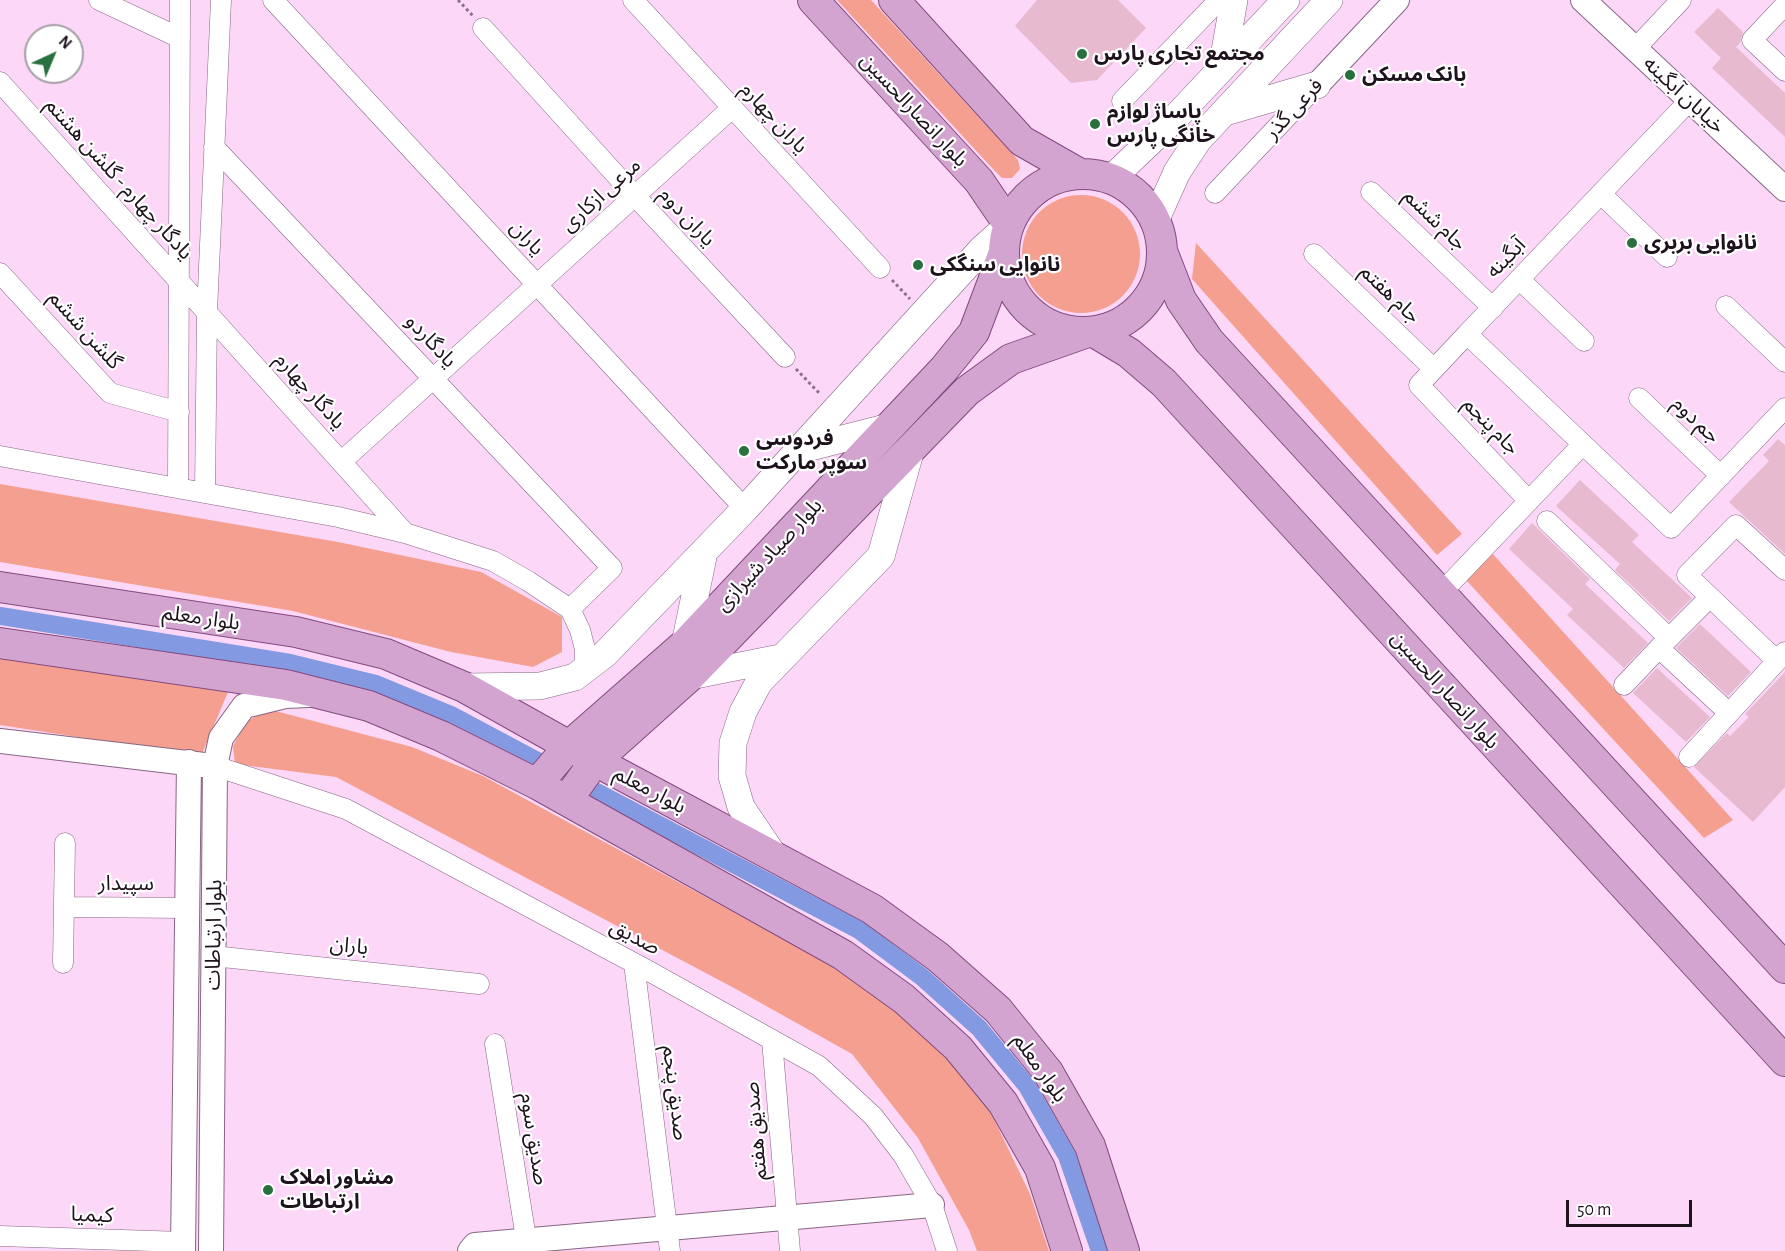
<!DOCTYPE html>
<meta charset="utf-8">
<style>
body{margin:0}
#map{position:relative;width:1785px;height:1251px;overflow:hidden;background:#fcd7f8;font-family:"Alegreya Sans",sans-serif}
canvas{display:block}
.north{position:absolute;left:24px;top:24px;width:60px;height:60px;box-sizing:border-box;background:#fff;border:2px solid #a5a0a5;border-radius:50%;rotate:44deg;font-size:16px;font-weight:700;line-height:24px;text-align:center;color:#1e121d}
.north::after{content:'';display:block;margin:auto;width:21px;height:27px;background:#28703d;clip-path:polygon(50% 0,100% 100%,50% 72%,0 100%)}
.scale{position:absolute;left:1566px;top:1200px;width:126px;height:27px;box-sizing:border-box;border:3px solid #1e121d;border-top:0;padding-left:8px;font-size:18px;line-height:21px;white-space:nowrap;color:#1e121d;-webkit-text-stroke:4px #fff;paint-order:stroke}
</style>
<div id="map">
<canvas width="1785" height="1251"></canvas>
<div class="north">N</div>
<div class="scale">50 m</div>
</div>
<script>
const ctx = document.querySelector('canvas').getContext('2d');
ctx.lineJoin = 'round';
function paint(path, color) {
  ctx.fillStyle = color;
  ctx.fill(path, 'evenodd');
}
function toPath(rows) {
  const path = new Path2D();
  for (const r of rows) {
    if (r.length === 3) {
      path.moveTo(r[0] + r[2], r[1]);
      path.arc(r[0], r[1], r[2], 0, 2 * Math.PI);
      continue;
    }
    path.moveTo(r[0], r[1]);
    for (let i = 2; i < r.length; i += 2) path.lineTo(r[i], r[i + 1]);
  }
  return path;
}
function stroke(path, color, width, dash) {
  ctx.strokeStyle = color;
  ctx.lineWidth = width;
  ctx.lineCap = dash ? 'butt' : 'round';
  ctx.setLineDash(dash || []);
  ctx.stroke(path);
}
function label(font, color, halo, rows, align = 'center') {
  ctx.font = font + ' "Alegreya Sans","Noto Sans Arabic",sans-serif';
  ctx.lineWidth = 4.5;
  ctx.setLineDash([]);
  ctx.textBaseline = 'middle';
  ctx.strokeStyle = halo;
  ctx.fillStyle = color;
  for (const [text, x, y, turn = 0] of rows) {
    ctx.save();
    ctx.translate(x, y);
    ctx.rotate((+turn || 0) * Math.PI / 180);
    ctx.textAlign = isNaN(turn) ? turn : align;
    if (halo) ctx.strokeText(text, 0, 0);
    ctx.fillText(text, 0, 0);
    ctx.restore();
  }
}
paint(toPath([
 [837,0,871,0,1018,160,1020,169,1012,178,1002,178,993,169],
 [1081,254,59],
 [1196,243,1462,534,1437,555,1192,279],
 [0,484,338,542,481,572,562,617,562,652,533,667,451,652,293,611,0,562],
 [1491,552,1669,749,1733,820,1704,838,1466,580],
 [0,657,228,692,201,756,0,725],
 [268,709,412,747,483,776,853,977,936,1040,992,1115,1030,1194,1049,1251,977,1251,969,1230,918,1138,852,1054,734,988,336,777,235,764,233,746,246,722]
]), '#f59f90');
stroke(toPath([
 [0,616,290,663,376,684,451,715,541,763],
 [589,788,859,930,922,977,979,1028,1027,1086,1067,1156,1100,1251]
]), '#8399e1', 18);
paint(toPath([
 [1037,0,1118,0,1146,28,1097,80,1071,83,1015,26],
 [1718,8,1743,32,1740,43,1736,47,1785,93,1785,137,1712,68,1721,58,1694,32],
 [1778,439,1785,445,1785,554,1729,502,1769,461,1763,455],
 [1580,480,1639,535,1632,542,1692,598,1669,621,1615,570,1620,564,1556,506],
 [1532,523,1590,579,1585,584,1648,643,1624,668,1567,615,1573,609,1509,549],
 [1700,624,1751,672,1728,696,1676,648],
 [1657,668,1710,717,1686,742,1633,693],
 [1785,672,1785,787,1753,822,1694,767,1727,733,1730,736,1749,717,1745,714]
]), '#e8bacf');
const minor = toPath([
 [99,0,180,38],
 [273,0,745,509],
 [633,0,880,268],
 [1785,5,1752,40,1785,71],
 [483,28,635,196,785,357],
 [1635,49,1681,0],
 [0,82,405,533],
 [1690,100,1467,334,1671,528,1785,408],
 [1122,101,1219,0],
 [1371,192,1493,308],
 [1215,193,1317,85],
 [1601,194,1667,257],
 [1314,254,1434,369],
 [0,273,110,393,179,412],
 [1519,279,1584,341],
 [1726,306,1785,362],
 [1467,334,1419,385,1529,501],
 [1639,398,1721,476],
 [0,456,338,517,405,533,493,561,528,581,570,609,612,568,214,147],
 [341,462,732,108],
 [178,487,180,0],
 [205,492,207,312,221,0],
 [1547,521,1669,638],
 [1785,570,1736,525,1687,575,1777,661,1785,652],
 [1441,593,1583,444],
 [1710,597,1659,648,1729,713],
 [570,609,580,630,585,649,585,669],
 [1624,685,1659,648],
 [1689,757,1777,661],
 [215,766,346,809,647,970,819,1066,873,1116,903,1155,932,1205,947,1251],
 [64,907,187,908],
 [213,956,479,984],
 [63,963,65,843],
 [634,963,670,1251],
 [772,1040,790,1251],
 [495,1044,528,1251],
 [0,1236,183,1242]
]);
const tertiary = toPath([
 [1583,0,1785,189],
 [1317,85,1397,0],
 [0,741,204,765],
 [183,1251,189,762],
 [211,1251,215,766,221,738,244,706,285,696,309,695],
 [470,1251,475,1245,932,1205]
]);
const secondary = toPath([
 [1222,68,1234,0],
 [1225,112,1317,85],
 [1111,179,1174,119,1286,0],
 [1155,221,1177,172,1198,140,1329,0],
 [799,450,889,427],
 [685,644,704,552],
 [690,676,780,658],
 [464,687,540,686,575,677,605,654,745,509,982,249,1009,225],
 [774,856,741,807,732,776,733,743,743,712,759,682,881,556,911,449]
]);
const primary = toPath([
 [813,0,979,181,1009,225],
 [894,0,1022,141,1080,174],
 [1083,253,79],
 [1162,251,1181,300,1209,341,1785,968],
 [1094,332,1129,353,1164,383,1785,1061],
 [0,587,296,632,386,654,464,687,612,770,872,909,938,957,998,1010,1048,1072,1090,1146,1124,1251],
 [0,643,286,685,369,706,441,736,537,784,843,955,904,999,958,1048,1003,1103,1040,1168,1067,1251],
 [537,784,569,746,685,644,944,369,974,332,1003,255],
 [567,800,595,761,690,676,967,391,1011,359,1085,333]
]);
stroke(minor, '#876683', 21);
stroke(tertiary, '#876683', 26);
stroke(secondary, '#876683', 28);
stroke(primary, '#824a7e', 32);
stroke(toPath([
 [458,0,473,16],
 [892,280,910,299],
 [796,369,821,395]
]), '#8b7389', 3, [3, 3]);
stroke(minor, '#fff', 20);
stroke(tertiary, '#fff', 24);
stroke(secondary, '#fff', 27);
stroke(primary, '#d4a4d1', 30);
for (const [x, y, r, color] of [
 [1082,54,6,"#28703d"],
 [1350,75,6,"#28703d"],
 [1095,124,6,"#28703d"],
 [1632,243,6,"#28703d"],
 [918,265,6,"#28703d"],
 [744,451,6,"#28703d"],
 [268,1190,6,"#28703d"]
]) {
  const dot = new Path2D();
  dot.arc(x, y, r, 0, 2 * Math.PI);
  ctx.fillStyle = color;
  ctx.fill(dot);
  stroke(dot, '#fff', 2);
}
label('bold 21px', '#1e121d', '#fff', [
 ["مجتمع تجاری پارس",1094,54],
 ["بانک مسکن",1362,75],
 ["پاساژ لوازم",1107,112],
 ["خانگی پارس",1107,136],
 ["نانوایی بربری",1644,243],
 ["نانوایی سنگکی",930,265],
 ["فردوسی",756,439],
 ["سوپر مارکت",756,463],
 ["مشاور املاک",280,1178],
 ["ارتباطات",280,1202]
], 'left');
label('21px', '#1e121d', '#fff', [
 ["خیابان آبگینه",1684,95,43],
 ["فرعی گذر",1294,109,-47],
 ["بلوار انصارالحسین",914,110,47],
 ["یاران چهارم",774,118,47],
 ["یادگار چهارم - گلشن هشتم",119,179,48],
 ["مرعی ازکاری",601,195,-42],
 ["یاران دوم",687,217,47],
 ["جام ششم",1435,220,44],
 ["یاران",527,238,47],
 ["آبگینه",1506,258,-46],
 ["جام هفتم",1390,294,44],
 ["گلشن ششم",85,330,48],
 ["یادگار‌دو",431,341,47],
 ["یادگار چهارم",310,391,48],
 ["جم دوم",1696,420,44],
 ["جام پنجم",1491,426,46],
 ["بلوار صیاد شیرازی",769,555,-47],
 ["بلوار معلم",201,618,8],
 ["بلوار انصار الحسین",1445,690,48],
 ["بلوار معلم",650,790,28],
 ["سپیدار",126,884],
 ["بلوار ارتباطات",214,935,-89],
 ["صدیق",635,937,28],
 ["باران",349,946,6],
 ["بلوار معلم",1040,1068,55],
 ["صدیق پنجم",675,1093,83],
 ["صدیق هفتم",756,1131,-95],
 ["صدیق سوم",534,1139,81],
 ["کیمیا",92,1215,2]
]);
</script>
